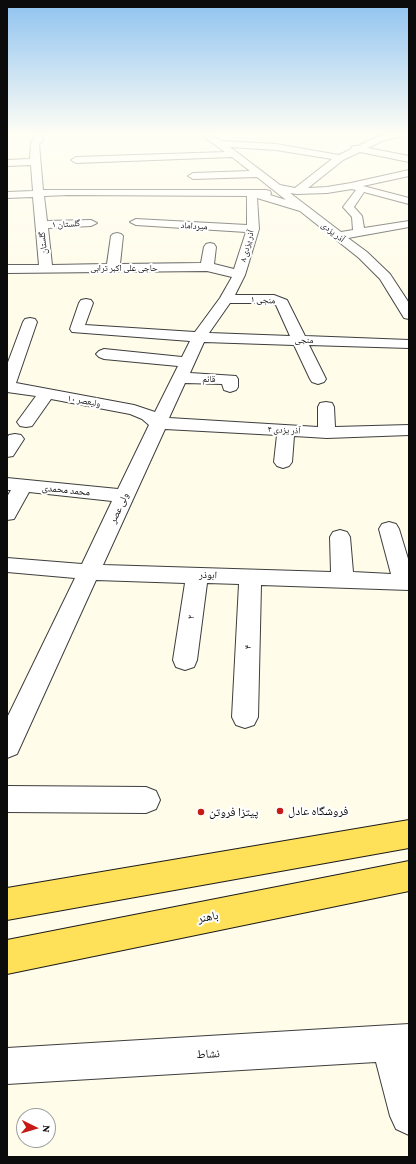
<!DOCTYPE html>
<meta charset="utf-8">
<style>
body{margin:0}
#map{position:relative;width:416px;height:1164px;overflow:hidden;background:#fffce9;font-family:"Crimson Pro",serif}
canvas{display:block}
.frame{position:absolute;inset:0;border:8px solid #0b0b0b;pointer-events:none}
.north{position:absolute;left:16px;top:1108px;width:40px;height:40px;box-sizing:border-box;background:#fff;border:1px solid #9d9d9d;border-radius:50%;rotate:95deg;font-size:11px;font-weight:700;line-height:16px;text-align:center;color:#0b0b0b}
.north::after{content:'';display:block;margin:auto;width:14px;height:18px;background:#c71a17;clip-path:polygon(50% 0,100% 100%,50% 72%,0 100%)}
</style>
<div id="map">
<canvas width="416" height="1164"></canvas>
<div class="frame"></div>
<div class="north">N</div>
</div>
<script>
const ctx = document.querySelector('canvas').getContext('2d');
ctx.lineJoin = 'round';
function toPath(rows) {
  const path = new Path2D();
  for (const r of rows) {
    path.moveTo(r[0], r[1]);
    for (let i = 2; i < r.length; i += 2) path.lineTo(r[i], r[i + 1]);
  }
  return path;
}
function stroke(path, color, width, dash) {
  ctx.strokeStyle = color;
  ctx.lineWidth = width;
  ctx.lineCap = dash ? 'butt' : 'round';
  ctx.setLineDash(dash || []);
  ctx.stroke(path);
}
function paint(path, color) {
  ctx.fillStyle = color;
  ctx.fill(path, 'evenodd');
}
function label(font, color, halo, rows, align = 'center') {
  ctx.font = font + ' "Crimson Pro","Noto Naskh Arabic",serif';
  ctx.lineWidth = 4;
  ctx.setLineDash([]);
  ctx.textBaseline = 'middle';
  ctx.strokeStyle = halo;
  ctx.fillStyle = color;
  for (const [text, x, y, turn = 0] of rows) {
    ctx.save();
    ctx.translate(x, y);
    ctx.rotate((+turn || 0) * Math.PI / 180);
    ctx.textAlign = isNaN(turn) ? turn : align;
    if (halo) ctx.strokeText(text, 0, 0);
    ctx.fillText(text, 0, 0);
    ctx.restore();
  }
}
const minor = toPath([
 [35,135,43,135,43,141,39,144,43,190,266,190,270,191,271,193,270,195,286,200,257,177,193,179,188,176,193,173,250,171,232,157,76,163,71,160,76,157,225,152,201,135,211,135,221,141,276,144,339,155,351,149,352,146,358,146,376,137,385,135,400,135,399,137,382,141,368,148,409,156,409,162,360,152,343,160,308,188,327,187,351,183,409,170,409,176,363,186,409,198,409,204,364,192,354,207,362,216,364,228,409,221,409,227,348,238,367,252,390,274,409,303,409,319,404,318,380,279,359,258,300,211,257,198,259,229,245,275,235,295,274,295,287,300,305,336,409,340,409,348,309,345,326,379,324,382,318,384,312,382,310,379,294,345,204,342,190,373,236,376,238,379,238,387,236,390,230,392,224,390,222,384,185,383,169,418,318,427,318,407,320,403,326,402,332,403,334,407,335,427,409,425,409,435,327,438,294,436,292,462,289,466,283,468,277,466,274,462,277,435,165,429,103,565,331,572,330,537,333,532,340,530,347,532,350,537,353,572,391,574,379,529,382,524,389,522,396,524,399,529,409,562,409,590,261,585,258,717,254,725,245,728,236,725,232,717,239,584,207,583,197,660,194,667,185,670,176,667,173,660,185,583,96,580,17,754,7,758,7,718,75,578,7,572,7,558,82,564,112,501,29,492,14,519,7,520,7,497,11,490,7,490,7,478,118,489,149,425,142,419,130,414,51,399,32,426,26,427,20,426,17,422,36,396,7,392,7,365,23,322,25,319,30,318,35,319,37,322,16,383,134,405,155,412,178,366,104,359,99,357,96,354,99,351,104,349,182,357,190,341,72,332,70,329,79,303,81,300,86,299,91,300,93,303,85,325,195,332,220,298,232,277,207,271,7,273,7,265,39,265,33,197,7,198,7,192,33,191,31,165,7,166,7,160,30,159,31,142,35,139,35,135],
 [230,147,276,150,332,159,295,188,280,185,230,147],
 [352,189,356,190,343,207,352,217,353,230,341,232,290,193,297,194,327,193,352,189],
 [68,195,247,196,247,225,136,219,130,222,136,225,246,232,234,269,214,264,216,247,214,244,210,243,206,244,204,247,201,263,120,264,123,236,121,234,117,233,113,234,111,236,107,264,52,265,48,228,91,226,97,223,91,220,47,221,44,196,68,195],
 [230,303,272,303,276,305,290,336,209,333,230,303],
 [15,434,21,435,24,439,13,456,7,457,7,438,9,435,15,434],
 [7,786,146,787,156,791,160,800,156,809,146,813,7,812,7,786],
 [409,1024,409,1135,396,1129,390,1116,376,1062,7,1084,7,1048,409,1024]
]);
const major = toPath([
 [409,820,409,848,7,920,7,888,409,820],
 [409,861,409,891,7,974,7,940,409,861]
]);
stroke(minor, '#3e3e3e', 2);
stroke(major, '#1c1c1c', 2);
paint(minor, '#fff');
paint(major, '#ffe159');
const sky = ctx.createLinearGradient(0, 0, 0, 298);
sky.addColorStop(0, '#8ec2f0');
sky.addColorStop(0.45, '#fffef5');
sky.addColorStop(1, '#fffef500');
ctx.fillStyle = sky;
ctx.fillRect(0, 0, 416, 298);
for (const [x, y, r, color] of [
 [280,811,4,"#c71a17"],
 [201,812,4,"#c71a17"]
]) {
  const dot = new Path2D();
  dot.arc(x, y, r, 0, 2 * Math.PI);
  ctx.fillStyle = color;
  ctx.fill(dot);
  stroke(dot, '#fff', 1.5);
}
label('9px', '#0b0b0b', '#fff', [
 ["گلستان ۱",66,224,-3],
 ["میرداماد",194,226,3],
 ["آذر یزدی",333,232,38],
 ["گلستان",43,243,-96],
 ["۸ آذر یزدی",247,246,-75],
 ["حاجی علی اکبر ترابی",124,268],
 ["منجی ۱",263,300,4],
 ["منجی",304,340,2],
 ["قائم",209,379],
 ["۱۰ ولیعصر",84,401,10],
 ["۴ آذر یزدی",284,430,3]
]);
label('10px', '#0b0b0b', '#fff', [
 ["محمد محمدی",66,490,6],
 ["ولی عصر",119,508,-65],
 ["ابوذر",208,575,2],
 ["۲",191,617,-82],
 ["۴",248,647,-88]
]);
label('12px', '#0b0b0b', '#fff', [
 ["فروشگاه عادل",288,811],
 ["پیتزا فروتن",209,812]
], 'left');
label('12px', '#0b0b0b', '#fff', [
 ["باهنر",208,917,-11],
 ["نشاط",208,1054,-3]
]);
</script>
